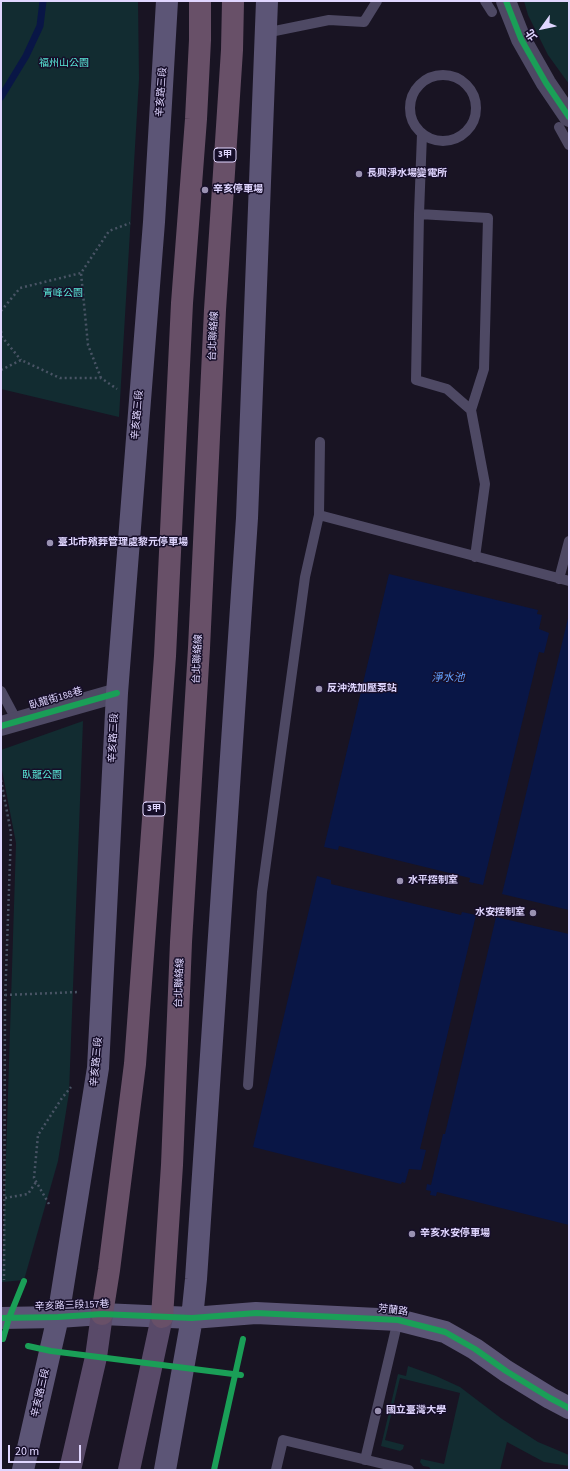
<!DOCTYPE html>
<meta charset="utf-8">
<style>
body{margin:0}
#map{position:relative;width:570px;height:1471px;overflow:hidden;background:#191423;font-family:"Source Sans 3","Noto Sans TC",sans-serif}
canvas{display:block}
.frame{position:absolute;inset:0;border:2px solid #e0d6ff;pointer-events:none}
.north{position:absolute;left:522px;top:8px;width:40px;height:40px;-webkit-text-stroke:3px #160e29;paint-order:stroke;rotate:237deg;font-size:11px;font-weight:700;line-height:16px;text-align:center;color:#e0d6ff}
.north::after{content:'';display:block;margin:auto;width:14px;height:18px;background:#e0d6ff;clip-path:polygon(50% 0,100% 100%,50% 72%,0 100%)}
.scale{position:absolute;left:8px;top:1445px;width:73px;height:18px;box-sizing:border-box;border:2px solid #e0d6ff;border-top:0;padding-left:5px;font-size:12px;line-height:14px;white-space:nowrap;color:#e0d6ff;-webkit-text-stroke:3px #160e29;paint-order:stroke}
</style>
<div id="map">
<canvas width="570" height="1471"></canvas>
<div class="frame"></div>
<div class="north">北</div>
<div class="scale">20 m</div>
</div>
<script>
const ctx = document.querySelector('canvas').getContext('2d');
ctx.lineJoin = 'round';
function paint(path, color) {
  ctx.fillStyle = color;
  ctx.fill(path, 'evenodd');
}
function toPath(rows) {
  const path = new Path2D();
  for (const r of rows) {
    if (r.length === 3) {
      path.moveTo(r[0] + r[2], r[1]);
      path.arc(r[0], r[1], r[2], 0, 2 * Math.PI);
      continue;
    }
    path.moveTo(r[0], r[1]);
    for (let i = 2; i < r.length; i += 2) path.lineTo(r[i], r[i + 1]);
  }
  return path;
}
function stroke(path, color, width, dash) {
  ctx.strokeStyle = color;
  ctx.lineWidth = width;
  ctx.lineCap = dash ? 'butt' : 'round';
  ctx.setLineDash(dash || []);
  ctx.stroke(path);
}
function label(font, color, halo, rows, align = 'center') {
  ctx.font = font + ' "Source Sans 3","Noto Sans TC",sans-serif';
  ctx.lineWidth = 3;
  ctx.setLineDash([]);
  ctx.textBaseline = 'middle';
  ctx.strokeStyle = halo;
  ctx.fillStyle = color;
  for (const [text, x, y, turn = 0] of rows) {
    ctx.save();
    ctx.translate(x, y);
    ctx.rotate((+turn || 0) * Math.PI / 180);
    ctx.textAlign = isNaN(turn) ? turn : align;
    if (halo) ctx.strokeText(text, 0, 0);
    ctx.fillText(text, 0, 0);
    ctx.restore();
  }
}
paint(toPath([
 [1,1,138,1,139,79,119,417,1,389],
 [524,1,569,1,569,84,548,55,528,15],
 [83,721,69,1093,58,1161,24,1280,2,1282,16,843,1,765,1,750],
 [408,1366,436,1376,460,1387,502,1419,538,1442,569,1455,569,1466,544,1462,507,1442,500,1470,431,1470,429,1467,423,1466,420,1462,421,1459,444,1464,460,1393,400,1378,385,1440,404,1445,403,1449,400,1451,381,1446,398,1374,406,1376]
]), '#122c31');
paint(toPath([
 [389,574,538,610,537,614,542,615,539,629,549,633,544,653,539,652,483,885,469,882,470,878,339,846,338,850,324,847],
 [569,614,569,910,502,894],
 [317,876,331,880,331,884,461,915,462,912,476,915,420,1149,426,1150,421,1170,409,1169,405,1183,402,1182,401,1184,253,1147],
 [496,917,569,934,569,1225,437,1192,436,1196,430,1195,431,1191,426,1190,427,1184,431,1185,443,1134,445,1134]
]), '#091646');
stroke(toPath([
 [1,97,26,56,40,26,43,1]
]), '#091646', 7);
stroke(toPath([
 [1,311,20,288,81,273],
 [1,331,2,337,21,360],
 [1,370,21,360,60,378,101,378,117,389],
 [101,378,88,345,81,273,109,231,130,223],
 [1,780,11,833,5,1002,4,1280],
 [5,995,79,992],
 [5,1198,28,1194,36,1182],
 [49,1204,34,1178,38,1135,62,1098,71,1087]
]), '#495465', 2.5, [2, 3]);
stroke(toPath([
 [485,1,492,12],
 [265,33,329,20,364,22,377,1],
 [443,108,33],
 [559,127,569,145],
 [422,134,419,214,416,380,447,389,471,410],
 [419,214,488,218,484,369,471,410,485,484,475,557],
 [319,515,320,442],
 [559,579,569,541],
 [1,691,17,721],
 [248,1085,262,892,305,577,319,515,569,581],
 [365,1460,398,1320],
 [276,1470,283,1440,409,1470]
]), '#4e4964', 10);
stroke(toPath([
 [506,1,521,39,546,83,569,117],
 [1,726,117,693]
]), '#4e4964', 20);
stroke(toPath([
 [1,1318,58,1317,102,1314,192,1318,256,1313,398,1320,445,1332,475,1349,506,1371,550,1398,569,1408],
 [23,1470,58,1317,98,1068,117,693,154,222,167,1],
 [165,1470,192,1318,196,1279,247,518,267,1]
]), '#5c5576', 22);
stroke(toPath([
 [70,1470,96,1357,102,1314],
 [129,1470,162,1317]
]), '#594a69', 22);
stroke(toPath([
 [102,1314,109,1270,135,1064,165,656,182,303,196,119,200,40,200,1],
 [162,1317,172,1165,181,942,199,648,215,310,232,50,233,1]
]), '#685068', 22);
stroke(toPath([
 [506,1,521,39,546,83,569,117],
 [1,726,117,693],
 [1,1318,58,1317,102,1314,192,1318,256,1313,398,1320,445,1332,475,1349,506,1371,550,1398,569,1408],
 [3,1339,9,1318,24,1281],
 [28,1346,51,1351,241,1375],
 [214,1470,243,1339]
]), '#1a9f57', 6);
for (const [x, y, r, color] of [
 [359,174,4,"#9a92b2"],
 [205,190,4,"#9a92b2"],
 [50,543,4,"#9a92b2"],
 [319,689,4,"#9a92b2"],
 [400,881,4,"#9a92b2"],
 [533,913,4,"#9a92b2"],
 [412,1234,4,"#9a92b2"],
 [378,1411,4,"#9a92b2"]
]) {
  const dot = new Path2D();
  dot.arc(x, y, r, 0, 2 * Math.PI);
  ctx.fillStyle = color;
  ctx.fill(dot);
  stroke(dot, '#160e29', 1.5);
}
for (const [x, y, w] of [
 [225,155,22],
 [154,809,22]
]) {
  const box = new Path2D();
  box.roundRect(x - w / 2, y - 7, w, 14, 3);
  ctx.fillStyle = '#160e29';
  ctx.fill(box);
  stroke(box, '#e0d6ff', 1);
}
label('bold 9px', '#e0d6ff', null, [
 ["3甲",225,155],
 ["3甲",154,809]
]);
label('10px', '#59e8d8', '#160e29', [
 ["福州山公園",64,64],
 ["青峰公園",63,294],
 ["臥龍公園",42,776]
]);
label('10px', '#e0d6ff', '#160e29', [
 ["辛亥路三段",162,92,-86],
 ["台北聯絡線",214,336,-87],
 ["辛亥路三段",138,415,-85],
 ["台北聯絡線",198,659,-87],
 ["臥龍街188巷",56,699,-16],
 ["辛亥路三段",114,738,-87],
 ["台北聯絡線",180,983,-88],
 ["辛亥路三段",97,1062,-85],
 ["辛亥路三段157巷",72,1306,-2],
 ["芳蘭路",393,1311,7],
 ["辛亥路三段",41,1393,-77]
]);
label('bold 10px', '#e0d6ff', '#160e29', [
 ["長興淨水場變電所",367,174],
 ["辛亥停車場",213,190],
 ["臺北市殯葬管理處黎元停車場",58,543],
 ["反沖洗加壓泵站",327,689],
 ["水平控制室",408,881],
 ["水安控制室",525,913,"right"],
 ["辛亥水安停車場",420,1234],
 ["國立臺灣大學",386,1411]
], 'left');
label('italic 11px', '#64a2ff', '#160e29', [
 ["淨水池",448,679]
]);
</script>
